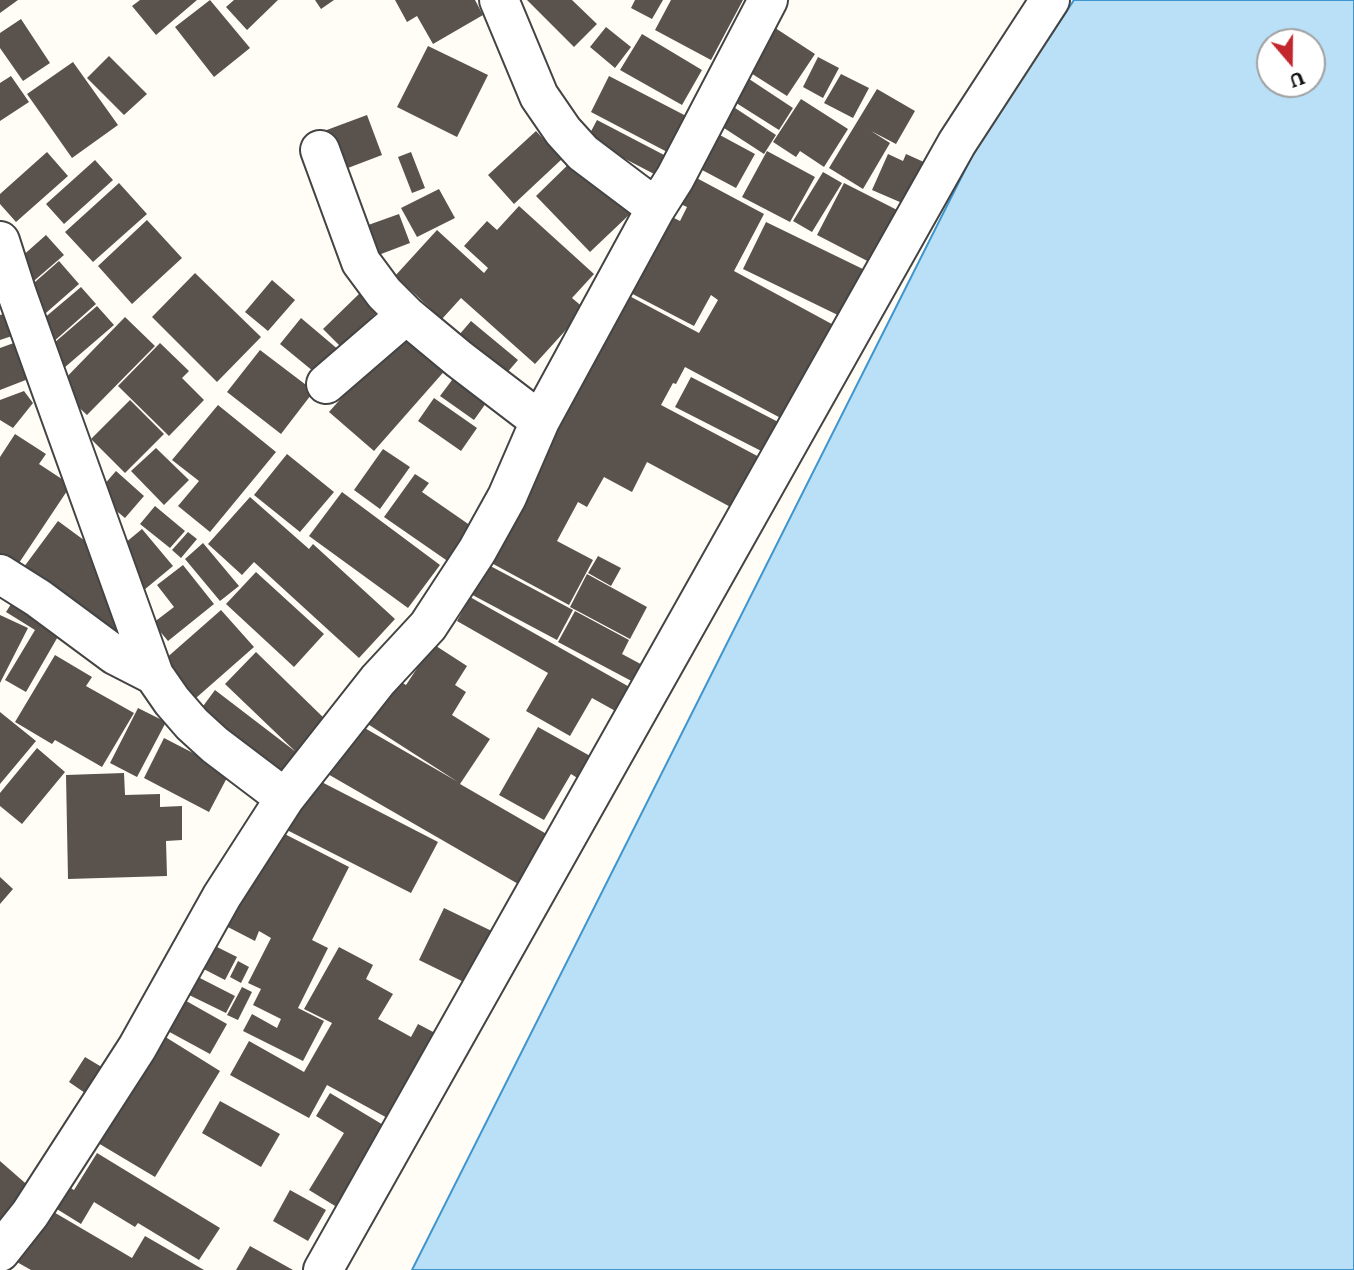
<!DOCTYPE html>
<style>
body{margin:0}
#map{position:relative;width:1354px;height:1270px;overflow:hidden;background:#fffdf5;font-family:Literata,serif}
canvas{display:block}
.north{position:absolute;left:1256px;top:28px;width:70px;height:70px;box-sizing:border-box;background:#fff;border:2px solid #a0a0a0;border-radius:50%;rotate:160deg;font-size:19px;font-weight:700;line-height:28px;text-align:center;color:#111}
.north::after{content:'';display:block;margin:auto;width:24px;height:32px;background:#c4262e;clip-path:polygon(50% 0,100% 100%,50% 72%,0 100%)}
</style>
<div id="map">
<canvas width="1354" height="1270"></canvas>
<div class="north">U</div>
</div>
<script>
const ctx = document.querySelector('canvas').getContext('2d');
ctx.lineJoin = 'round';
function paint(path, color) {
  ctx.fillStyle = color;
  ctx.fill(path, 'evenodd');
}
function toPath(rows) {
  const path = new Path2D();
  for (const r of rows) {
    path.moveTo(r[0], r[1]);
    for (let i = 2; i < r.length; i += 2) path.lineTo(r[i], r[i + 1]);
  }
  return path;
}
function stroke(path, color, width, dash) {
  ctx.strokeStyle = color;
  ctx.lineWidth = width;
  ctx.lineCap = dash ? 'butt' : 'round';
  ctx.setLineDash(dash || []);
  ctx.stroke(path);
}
const water = toPath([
 [1074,0,1354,0,1354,1270,412,1270,976,148,1074,0],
 [1270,42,1312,42,1312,84,1270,84,1270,42]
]);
paint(water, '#b9e0f7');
stroke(water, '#3f96cf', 2);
paint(toPath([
 [0,0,18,0,0,13],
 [140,0,197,0,156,35,132,6],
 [210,0,250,48,214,77,175,27],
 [234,0,278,0,247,30,226,7],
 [315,0,334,0,321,9],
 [395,0,475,0,483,15,433,44,417,16,407,22],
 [527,0,572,0,597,24,574,47],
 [635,0,663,0,652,19,631,8],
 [671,0,743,0,711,60,655,30],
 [21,19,50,63,23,81,0,48,0,33],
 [763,20,815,54,787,96,735,63],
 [606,27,631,47,615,68,590,47],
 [642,34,702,70,682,105,620,70],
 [428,46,488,75,457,137,397,107],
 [109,56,147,94,124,115,87,78],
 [818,57,839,68,823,98,803,87],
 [73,62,118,125,72,158,27,94],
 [737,71,793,108,779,130,722,94],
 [841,74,869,88,853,118,824,103],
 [11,76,29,102,0,121,0,83],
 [609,76,690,118,671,154,591,112],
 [877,89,915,111,896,144,871,131,890,143,863,189,829,168],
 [720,98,776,135,764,154,707,117],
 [801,99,848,129,824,167,800,151,796,157,773,142],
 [367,115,382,155,340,171,324,131],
 [597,120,666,156,656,175,587,139],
 [705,127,755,154,736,188,687,162],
 [536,131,562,159,514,204,488,175],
 [767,151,815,177,790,222,742,197],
 [47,152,68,176,16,222,0,204,0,194],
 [411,152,425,188,412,193,398,157],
 [888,154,903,161,906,154,935,167,916,209,872,190],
 [576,157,630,214,590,252,536,196],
 [95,160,113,180,64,224,46,204],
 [823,172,842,183,812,232,793,221],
 [691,175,764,214,734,271,841,329,790,423,685,367,676,384,673,383,661,405,763,459,736,510,647,462,632,492,604,477,587,507,578,502,557,541,593,560,569,605,484,559,620,291,699,333,718,300,711,295,694,326,623,289,664,213,680,221,687,207,676,202],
 [119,183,147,214,93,262,65,232],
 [844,183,905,214,879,267,817,235],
 [439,189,455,218,417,237,401,208],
 [519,206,594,274,572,298,585,309,535,364,461,298,442,319,395,276,437,230,484,273,488,268,464,246,487,221,497,230],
 [399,214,410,243,368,259,357,229],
 [147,220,182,258,132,304,98,266],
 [766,222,869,272,846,319,743,269],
 [46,235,64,255,28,286,11,266],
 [59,261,79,284,39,319,19,296],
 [195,273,261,337,217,382,152,317],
 [272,280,295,300,268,331,245,312],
 [81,287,96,304,52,343,36,325],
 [360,293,378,311,341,347,323,329],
 [97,306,114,325,64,368,47,349],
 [10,312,18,334,0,340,0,315],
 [125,317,155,346,87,415,57,387],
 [301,318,340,351,319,376,280,344],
 [471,321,518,360,499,382,453,342],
 [403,328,448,367,374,451,329,412],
 [22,340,36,376,0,390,0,348],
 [160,343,189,371,182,378,204,400,169,436,118,386],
 [260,350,314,391,281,434,227,392],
 [458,372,491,396,474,420,440,396],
 [691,377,786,426,771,456,675,407],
 [24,391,33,403,13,428,0,420,0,400],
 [434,398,477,428,461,451,418,421],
 [130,400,164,434,125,473,91,439],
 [218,405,276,452,210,532,178,506,199,481,172,460],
 [15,434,46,454,39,464,71,485,11,575,0,568,0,457],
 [156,448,189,480,164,505,131,471],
 [383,449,410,467,380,509,354,490],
 [287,454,334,492,300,532,254,495],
 [116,471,144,496,125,518,96,494],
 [415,474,429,483,422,492,474,528,449,562,384,517],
 [342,492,440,565,408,608,309,536],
 [250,497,309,549,313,544,395,619,359,658,254,562,242,575,208,544],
 [155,506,185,531,170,548,140,524],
 [58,521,92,546,129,639,121,647,18,575],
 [142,529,173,566,144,590,113,553],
 [188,532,197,539,181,558,172,550],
 [203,543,239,586,220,601,185,559],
 [598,556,621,568,611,586,588,573],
 [481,561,573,610,557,640,465,591],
 [183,565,214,604,168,641,153,623,174,607,157,585],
 [256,572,324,634,294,667,226,604],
 [587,574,647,607,630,639,570,607],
 [470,597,633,689,619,713,592,698,570,736,526,711,548,673,457,621],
 [15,598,60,633,26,692,5,680,35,630,6,612],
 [221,610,254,647,188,705,155,668],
 [575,611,629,640,622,654,648,668,639,685,558,642],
 [0,615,28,628,0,683],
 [433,644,467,666,455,685,466,692,452,715,490,739,460,784,550,836,520,885,326,773,356,723,458,782,363,721,393,677,406,685],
 [256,652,327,721,296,752,275,779,195,717,215,690,296,752,225,684],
 [55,655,92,677,86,686,134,713,102,767,55,740,52,744,15,722],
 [138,708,166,722,137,777,110,763],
 [0,712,36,741,0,784],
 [538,727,592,757,579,779,571,774,544,820,499,795],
 [164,738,230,772,209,812,144,778],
 [37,748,65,772,22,824,0,806,0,793],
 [124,773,125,795,160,794,160,807,182,806,182,840,166,841,167,876,68,879,66,775],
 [310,776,438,842,411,893,283,828],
 [273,828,349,867,312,940,328,948,298,1008,324,1021,303,1061,243,1031,252,1014,277,1028,281,1019,253,1005,261,989,248,983,271,938,259,931,255,941,224,925],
 [0,877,13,889,0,904],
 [444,908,498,934,472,986,419,960],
 [205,941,237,957,225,980,194,964],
 [339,947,373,965,366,979,393,994,378,1019,411,1037,418,1024,437,1034,391,1120,327,1085,309,1118,230,1075,249,1041,304,1072,332,1023,304,1009],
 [238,961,249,967,241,983,230,977],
 [196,976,235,996,226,1013,187,994],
 [242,987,252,992,238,1020,227,1015],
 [181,998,227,1024,210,1054,164,1029],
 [159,1033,220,1071,155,1177,93,1140],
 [85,1057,105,1069,88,1095,69,1082],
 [330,1093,390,1129,340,1209,309,1190,344,1133,316,1116],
 [220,1101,280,1134,261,1167,202,1133],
 [97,1153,220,1228,199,1260,138,1223,135,1227,94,1202,81,1224,52,1206,65,1185,74,1190],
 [0,1161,32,1189,0,1225],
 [290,1190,326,1210,308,1241,273,1221],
 [40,1204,132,1258,145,1236,204,1270,31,1270,8,1257],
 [250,1246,293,1270,236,1270]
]), '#5a524d');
const street = toPath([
 [499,0,539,96,563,131,583,153,656,208],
 [320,150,361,262,384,293,406,315,459,359,540,421],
 [0,241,17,294,154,675,172,701,192,724,215,745,285,798],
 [326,384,406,315],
 [0,574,38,598,115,655,154,675],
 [0,1252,30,1214,137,1048,222,896,285,798,378,680,428,626,477,551,507,497,540,421,656,208,675,178,768,0],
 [323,1270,957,143,1050,0]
]);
stroke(street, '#444', 42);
stroke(street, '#fff', 38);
</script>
